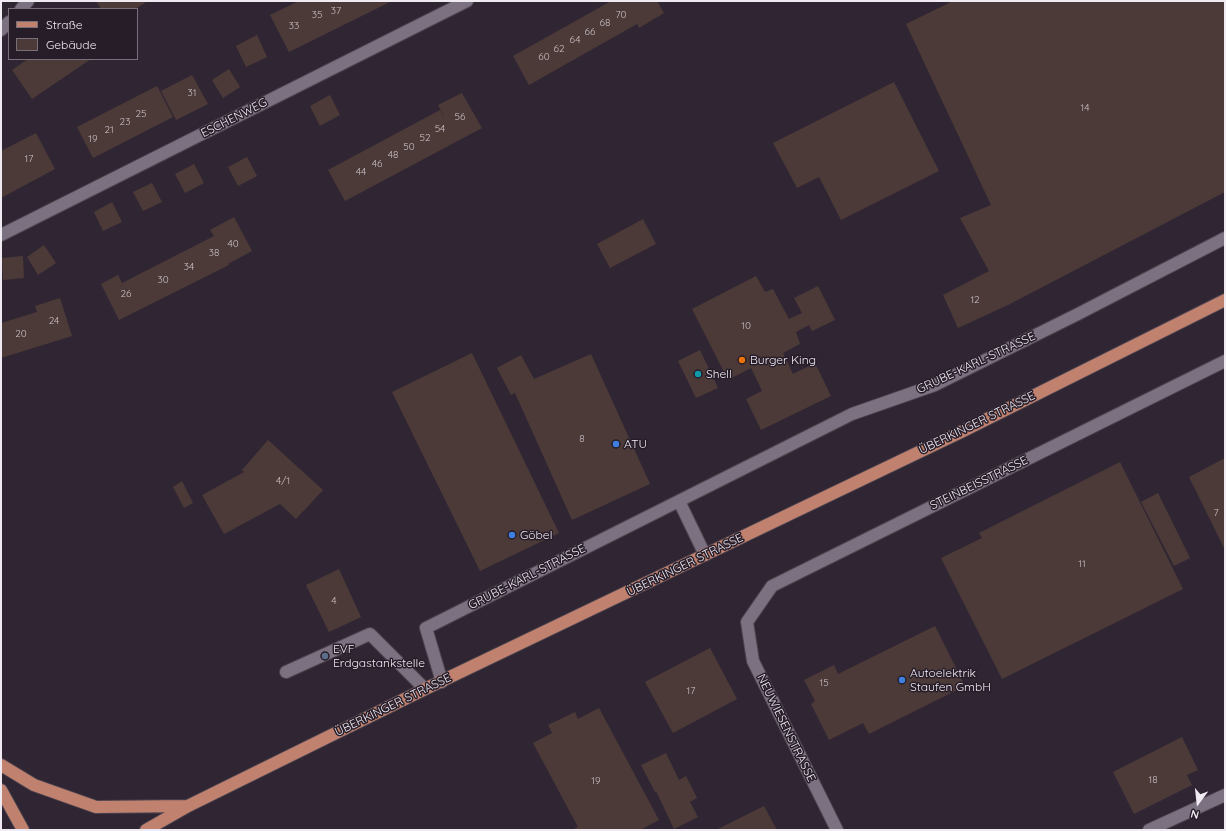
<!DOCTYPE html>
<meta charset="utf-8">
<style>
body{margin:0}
#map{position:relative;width:1226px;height:831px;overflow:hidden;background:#302633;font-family:Quicksand,sans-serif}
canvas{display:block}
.frame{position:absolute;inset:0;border:2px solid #f0eaf3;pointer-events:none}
.legend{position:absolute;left:8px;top:8px;width:130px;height:52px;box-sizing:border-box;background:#261d29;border:1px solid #776f7a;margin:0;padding:5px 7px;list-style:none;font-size:12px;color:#f0eaf3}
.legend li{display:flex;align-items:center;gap:8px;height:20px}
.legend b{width:20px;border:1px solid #776f7a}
.north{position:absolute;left:1178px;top:783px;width:40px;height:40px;-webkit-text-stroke:3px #261d29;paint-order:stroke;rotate:195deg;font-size:11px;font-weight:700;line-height:16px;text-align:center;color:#f0eaf3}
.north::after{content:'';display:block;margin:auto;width:14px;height:18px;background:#f0eaf3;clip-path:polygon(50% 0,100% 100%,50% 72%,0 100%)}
</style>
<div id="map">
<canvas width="1226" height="831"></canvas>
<div class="frame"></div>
<ul class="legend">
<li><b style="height:5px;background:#c0816f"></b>Straße</li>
<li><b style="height:11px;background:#4c3a38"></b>Gebäude</li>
</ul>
<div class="north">N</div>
</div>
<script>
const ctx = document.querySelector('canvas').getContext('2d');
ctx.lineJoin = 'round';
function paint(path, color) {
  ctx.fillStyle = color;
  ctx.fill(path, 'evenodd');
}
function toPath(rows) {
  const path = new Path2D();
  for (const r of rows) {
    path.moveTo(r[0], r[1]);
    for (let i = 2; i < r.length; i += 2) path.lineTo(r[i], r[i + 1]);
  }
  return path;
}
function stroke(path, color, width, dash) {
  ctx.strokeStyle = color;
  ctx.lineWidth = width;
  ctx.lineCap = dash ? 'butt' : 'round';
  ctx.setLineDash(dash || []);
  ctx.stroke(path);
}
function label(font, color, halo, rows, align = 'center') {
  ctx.font = font + ' Quicksand,sans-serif';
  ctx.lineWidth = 3;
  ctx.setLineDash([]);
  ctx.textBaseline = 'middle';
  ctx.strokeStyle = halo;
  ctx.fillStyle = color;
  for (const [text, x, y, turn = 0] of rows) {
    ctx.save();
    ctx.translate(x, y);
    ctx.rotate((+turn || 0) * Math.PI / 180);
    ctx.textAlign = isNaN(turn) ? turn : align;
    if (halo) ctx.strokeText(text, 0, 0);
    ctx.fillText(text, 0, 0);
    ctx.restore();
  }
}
paint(toPath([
 [96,1,144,1,145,3,135,9,101,9],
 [299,1,392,1,289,52,270,15],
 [611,1,657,1,664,13,639,28,637,24,529,85,513,56],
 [953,1,1225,1,1225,192,1008,305,958,328,943,295,989,271,960,218,991,205,906,24],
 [257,35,267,57,246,67,236,46],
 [28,59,91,59,32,99,12,70],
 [229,69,240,87,223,98,212,80],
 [192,75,208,104,176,120,161,91],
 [894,82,939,171,841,220,819,177,797,188,773,143],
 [157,86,173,117,93,158,77,127],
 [462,93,482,128,345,201,328,170,440,110,445,118,438,105],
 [330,95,340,115,320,126,310,106],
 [36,133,55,169,1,198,1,151],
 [247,157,257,176,238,186,228,167],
 [194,164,204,183,185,193,175,174],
 [152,183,162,202,143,211,133,192],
 [112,202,122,222,103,231,94,212],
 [234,217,252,251,228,264,229,265,119,320,101,284,118,275,122,283,214,236,210,230],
 [643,219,656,244,610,268,597,244],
 [44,245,56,263,38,275,27,257],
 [23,256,24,278,3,280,2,258],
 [756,276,765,292,773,289,789,319,802,313,794,298,818,286,835,320,812,331,809,325,796,332,800,344,783,353,793,374,815,363,831,396,761,430,746,399,762,391,751,368,728,380,692,309],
 [60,298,72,336,1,358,1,323,37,312,35,306],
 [700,350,718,388,696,398,678,361],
 [472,353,559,533,480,571,392,392],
 [591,354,650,484,572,520,515,393,511,395,497,368,521,355,534,379],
 [268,440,323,490,296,519,280,504,224,534,202,495,244,472,242,470],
 [1225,458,1225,550,1189,477],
 [1120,462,1183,589,1002,679,941,558,982,538,979,533],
 [182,481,193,503,184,508,173,487],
 [1158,493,1190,558,1174,566,1141,502],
 [339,569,361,617,329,632,306,585],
 [935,626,965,686,869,734,863,723,829,740,811,704,815,701,804,680,834,665,838,674],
 [710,648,737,699,673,733,645,682],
 [599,708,659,820,640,830,571,830,578,827,533,743,552,733,548,725,575,712,578,719],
 [1182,737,1198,770,1187,775,1192,785,1134,814,1113,772],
 [666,753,679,780,686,776,697,798,690,802,698,817,674,829,656,791,655,792,641,765],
 [764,806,777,830,716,830]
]), '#4c3a38');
const minor = toPath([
 [21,9,28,1],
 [1,30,9,22],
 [1,235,467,1],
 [679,501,705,555],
 [286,672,370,634,425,689],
 [442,682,426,628,852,414,935,385,1078,314,1225,238],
 [837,830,753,661,747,622,772,586,1225,361],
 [1149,830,1225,795]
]);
const major = toPath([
 [1,765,34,785,96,807,187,806],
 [1,790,23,830],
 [146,830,188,806,425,689,965,430,1225,300]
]);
stroke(minor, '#4c444f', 14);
stroke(major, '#4c444f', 14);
stroke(minor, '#7c7180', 12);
stroke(major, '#c0816f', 12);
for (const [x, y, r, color] of [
 [742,360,4,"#e8710a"],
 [698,374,4,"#0f9aa8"],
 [616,444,4,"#3f7fe0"],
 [512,535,4,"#3f7fe0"],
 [325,656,4,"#5c6f8a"],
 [902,680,4,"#3f7fe0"]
]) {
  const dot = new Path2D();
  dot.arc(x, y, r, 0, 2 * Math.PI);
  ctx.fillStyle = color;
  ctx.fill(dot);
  stroke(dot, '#261d29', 1.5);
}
label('10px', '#c7bec4', null, [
 ["37",336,11],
 ["35",317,15],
 ["70",621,15],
 ["68",605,23],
 ["33",294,26],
 ["66",590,32],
 ["64",575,40],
 ["62",559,49],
 ["60",544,57],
 ["31",192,93],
 ["14",1085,108],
 ["25",141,114],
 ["56",460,117],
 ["23",125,122],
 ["54",440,129],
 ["21",109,130],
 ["52",425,138],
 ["19",93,139],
 ["50",409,147],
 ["48",393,155],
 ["17",29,159],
 ["46",377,164],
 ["44",361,172],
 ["40",233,244],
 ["38",214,253],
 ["34",189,267],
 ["30",163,280],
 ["26",126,294],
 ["12",975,300],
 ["24",54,321],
 ["10",746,326],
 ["20",21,334],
 ["8",582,439],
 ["4/1",283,481],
 ["7",1216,513],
 ["11",1082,564],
 ["4",334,601],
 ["15",824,683],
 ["17",691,691],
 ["18",1153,780],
 ["19",596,781]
]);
label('12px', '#f0eaf3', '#261d29', [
 ["ESCHENWEG",234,118,-27],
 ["GRUBE-KARL-STRASSE",976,363,-25],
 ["ÜBERKINGER STRASSE",977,423,-26],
 ["STEINBEISSTRASSE",979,483,-26],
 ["ÜBERKINGER STRASSE",685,565,-26],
 ["GRUBE-KARL-STRASSE",527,577,-27],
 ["ÜBERKINGER STRASSE",393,705,-26],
 ["NEUWIESENSTRASSE",786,728,64]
]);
label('12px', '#f0eaf3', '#261d29', [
 ["Burger King",750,360],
 ["Shell",706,374],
 ["ATU",624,444],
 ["Göbel",520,535],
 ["EVF",333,649],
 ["Erdgastankstelle",333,663],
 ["Autoelektrik",910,673],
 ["Staufen GmbH",910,687]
], 'left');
</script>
